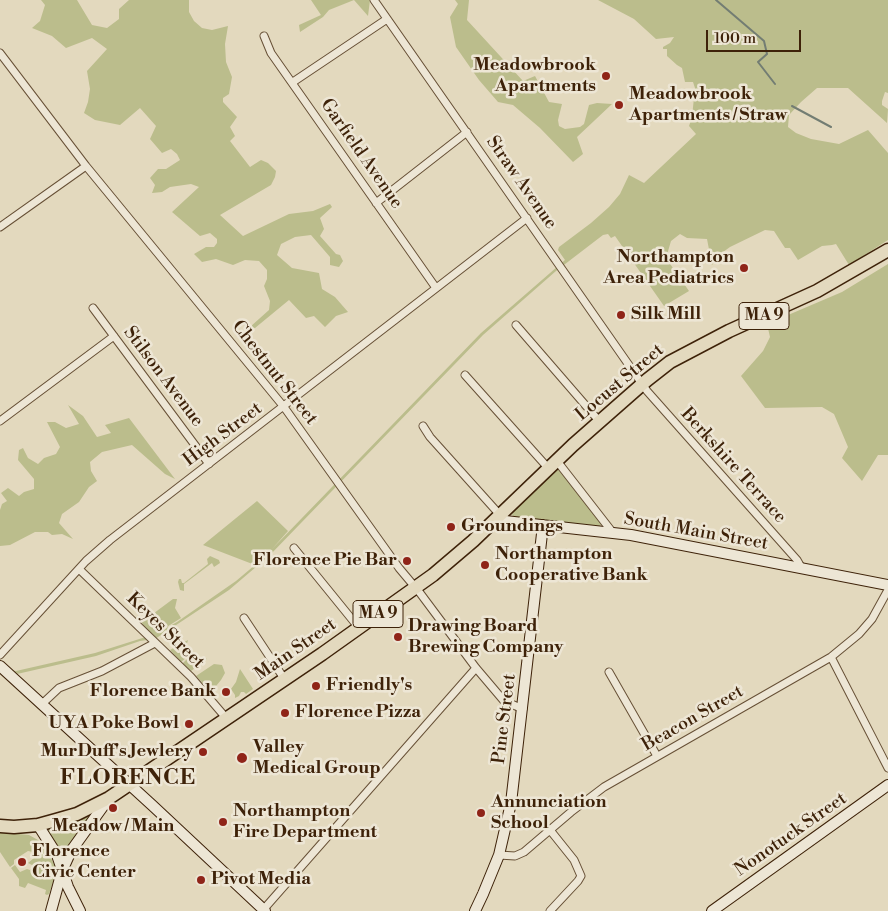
<!DOCTYPE html>
<style>
body{margin:0}
#map{position:relative;width:888px;height:911px;overflow:hidden;background:#e3d9be;font-family:"Libre Bodoni",serif}
canvas{display:block}
.scale{position:absolute;left:706px;top:30px;width:95px;height:22px;box-sizing:border-box;border:2px solid #3e2209;border-top:0;padding-left:6px;font-size:15px;line-height:18px;white-space:nowrap;color:#3e2209;-webkit-text-stroke:4px #ede6d5;paint-order:stroke}
</style>
<div id="map">
<canvas width="888" height="911"></canvas>
<div class="scale">100 m</div>
</div>
<script>
const ctx = document.querySelector('canvas').getContext('2d');
ctx.lineJoin = 'round';
function paint(path, color) {
  ctx.fillStyle = color;
  ctx.fill(path, 'evenodd');
}
function toPath(rows) {
  const path = new Path2D();
  for (const r of rows) {
    path.moveTo(r[0], r[1]);
    for (let i = 2; i < r.length; i += 2) path.lineTo(r[i], r[i + 1]);
  }
  return path;
}
function stroke(path, color, width, dash) {
  ctx.strokeStyle = color;
  ctx.lineWidth = width;
  ctx.lineCap = dash ? 'butt' : 'round';
  ctx.setLineDash(dash || []);
  ctx.stroke(path);
}
function label(font, color, halo, rows, align = 'center') {
  ctx.font = font + ' "Libre Bodoni",serif';
  ctx.lineWidth = 5;
  ctx.setLineDash([]);
  ctx.textBaseline = 'middle';
  ctx.strokeStyle = halo;
  ctx.fillStyle = color;
  for (const [text, x, y, turn = 0] of rows) {
    ctx.save();
    ctx.translate(x, y);
    ctx.rotate((+turn || 0) * Math.PI / 180);
    ctx.textAlign = isNaN(turn) ? turn : align;
    if (halo) ctx.strokeText(text, 0, 0);
    ctx.fillText(text, 0, 0);
    ctx.restore();
  }
}
paint(toPath([
 [41,0,77,0,92,25,107,28,119,19,119,9,129,0,189,0,189,12,194,21,202,28,212,30,228,26,225,44,226,62,232,77,229,94,223,98,223,102,237,117,230,127,235,136,230,141,250,167,261,160,268,163,276,171,275,177,271,185,220,215,243,236,289,214,313,211,330,204,332,207,320,218,324,229,320,236,336,254,340,255,343,261,339,267,330,265,330,257,311,235,295,237,281,244,277,255,292,268,319,273,322,289,335,297,348,312,336,316,325,327,314,316,306,318,289,300,255,328,250,327,269,310,270,301,264,286,267,279,267,270,259,261,245,260,233,265,216,259,202,262,194,254,206,247,214,247,217,243,217,239,210,233,200,236,172,212,199,187,191,184,170,187,162,192,152,193,155,185,150,178,158,169,166,169,180,160,177,154,171,149,162,153,150,139,156,126,140,108,120,125,95,120,84,113,88,102,90,89,87,71,107,49,92,38,66,48,52,36,32,28,40,21,45,5],
 [311,0,370,0,368,16,354,0,329,10,323,17,300,32,299,25,321,15],
 [455,0,469,0,467,20,523,81,535,76,549,102,562,104,558,120,559,126,565,129,580,127,584,124,589,105,597,103,612,104,577,137,583,154,573,162,540,128,513,105,498,102,479,80,456,47,450,17,458,4],
 [598,0,888,0,888,93,885,92,882,101,882,105,888,109,887,123,848,88,817,88,801,102,789,115,788,127,796,133,811,139,839,144,868,130,888,153,888,240,849,265,836,244,832,245,822,246,798,260,790,248,785,248,774,231,765,230,730,247,719,255,712,265,707,239,687,238,680,234,671,241,666,258,689,291,664,306,615,236,611,238,608,234,603,235,556,271,483,335,270,555,229,590,155,639,140,641,96,656,17,674,0,674,0,669,16,671,95,653,152,635,143,627,142,622,173,599,177,599,175,608,181,618,154,635,177,622,236,581,255,565,203,545,257,501,288,531,272,549,481,333,565,260,558,250,559,247,591,223,609,207,620,194,629,175,644,183,696,134,689,126,692,117,695,88,693,82,685,82,682,68,677,65,667,56,667,49,663,49,663,47,670,43,674,37,656,39,634,19],
 [888,264,888,455,878,455,862,481,842,458,848,447,834,414,822,407,765,408,741,376,763,351,770,337,767,324,842,292],
 [68,405,83,416,97,437,111,433,105,425,129,418,175,479,165,474,132,445,102,452,90,462,91,471,97,481,89,487,79,502,62,514,59,523,73,539,62,534,52,535,48,532,35,532,10,545,0,546,0,510,2,504,7,501,1,493,8,488,19,496,24,492,34,489,34,479,18,460,19,450,23,448,28,458,38,464,44,458,56,454,60,447,47,422,55,422,66,428,79,424],
 [559,469,561,470,602,523,600,526,516,518,512,515,513,511,555,470],
 [210,556,219,560,220,563,214,567,212,563,184,584,184,591,180,590,178,582,179,579,181,579,182,583,184,583,208,564,207,559],
 [188,640,185,650,187,657,181,662,170,650],
 [205,657,207,659,191,671,183,665,183,663,188,658,196,661],
 [214,664,222,665,225,673,221,680,211,692,196,676],
 [240,669,253,689,246,694,244,692,241,692,239,696,235,698,235,695,231,689,236,682],
 [89,815,89,817,66,850,62,852,59,850,48,834,49,828],
 [0,832,29,835,38,840,43,844,33,852,28,851,14,860,14,864,10,867,0,852],
 [45,846,57,870,49,894,47,895,45,894,46,890,28,883,25,888,19,886,19,879,11,868,15,865,20,872,27,869,30,870,32,868,32,865,28,863,34,858,33,856,34,854]
]), '#bbbd8c');
stroke(toPath([
 [716,0,764,41,767,54,758,62,775,84],
 [792,106,831,127]
]), '#737d73', 2);
const street = toPath([
 [374,0,647,391,797,560,801,567],
 [264,36,271,53,436,288],
 [0,53,86,166,284,407,399,568,420,593,476,668,504,701,523,709],
 [293,82,387,19],
 [376,203,467,132],
 [0,227,86,166],
 [93,308,209,464],
 [516,325,600,422],
 [465,375,549,469],
 [0,421,114,336],
 [423,426,430,437,500,515],
 [557,461,613,533],
 [294,548,359,628],
 [79,569,191,677,227,719],
 [244,618,285,680],
 [0,655,86,561,110,540,527,218],
 [831,657,888,768],
 [609,672,657,756],
 [42,704,59,688,102,671,155,643],
 [499,855,515,856,524,852,571,812,604,787,831,657,859,634,872,619,888,590],
 [263,910,476,668],
 [550,911,578,881,581,876,574,860,550,830]
]);
const secondary = toPath([
 [500,515,505,521,631,535,888,585],
 [0,666,153,806,265,911],
 [38,825,57,855,68,887,80,911],
 [51,911,62,871,71,851,109,798],
 [475,911,483,894,499,855,511,803,543,525],
 [712,911,888,785]
]);
const highway = toPath([
 [0,826,14,827,38,825,56,820,77,814,109,798,322,654,433,575,473,541,573,445,647,380,670,362,729,331,817,291,888,250]
]);
stroke(street, '#675036', 9);
stroke(secondary, '#3e2209', 12);
stroke(highway, '#3e2209', 15);
stroke(street, '#ede6d5', 7);
stroke(secondary, '#ede6d5', 10);
stroke(highway, '#e3d9be', 12);
for (const [x, y, r, color] of [
 [606,76,5,"#8f2418"],
 [619,105,5,"#8f2418"],
 [744,268,5,"#8f2418"],
 [621,315,5,"#8f2418"],
 [451,527,5,"#8f2418"],
 [407,561,5,"#8f2418"],
 [485,565,5,"#8f2418"],
 [398,637,5,"#8f2418"],
 [316,686,5,"#8f2418"],
 [226,692,5,"#8f2418"],
 [285,713,5,"#8f2418"],
 [189,724,5,"#8f2418"],
 [203,752,5,"#8f2418"],
 [242,758,6,"#8f2418"],
 [113,808,5,"#8f2418"],
 [481,813,5,"#8f2418"],
 [223,822,5,"#8f2418"],
 [22,862,5,"#8f2418"],
 [201,880,5,"#8f2418"]
]) {
  const dot = new Path2D();
  dot.arc(x, y, r, 0, 2 * Math.PI);
  ctx.fillStyle = color;
  ctx.fill(dot);
  stroke(dot, '#ede6d5', 2);
}
for (const [x, y, w] of [
 [764,316,50],
 [378,614,50]
]) {
  const box = new Path2D();
  box.roundRect(x - w / 2, y - 13.5, w, 27, 4);
  ctx.fillStyle = '#ede6d5';
  ctx.fill(box);
  stroke(box, '#3e2209', 1);
}
label('bold 16px', '#3e2209', null, [
 ["MA 9",764,316],
 ["MA 9",378,614]
]);
label('bold 18px', '#3e2209', '#ede6d5', [
 ["Meadowbrook",596,66,"right"],
 ["Apartments",596,87,"right"],
 ["Meadowbrook",629,95],
 ["Apartments / Straw",629,116],
 ["Northampton",734,258,"right"],
 ["Area Pediatrics",734,279,"right"],
 ["Silk Mill",631,315],
 ["Groundings",461,527],
 ["Northampton",495,555],
 ["Cooperative Bank",495,576],
 ["Florence Pie Bar",397,561,"right"],
 ["Drawing Board",408,627],
 ["Brewing Company",408,648],
 ["Friendly's",326,686],
 ["Florence Bank",216,692,"right"],
 ["Florence Pizza",295,713],
 ["UYA Poke Bowl",179,724,"right"],
 ["Valley",253,748],
 ["Medical Group",253,769],
 ["MurDuff's Jewlery",193,752,"right"],
 ["Annunciation",491,803],
 ["School",491,824],
 ["Northampton",233,812],
 ["Fire Department",233,833],
 ["Meadow / Main",113,827,"center"],
 ["Florence",32,852],
 ["Civic Center",32,873],
 ["Pivot Media",211,880]
], 'left');
label('18px', '#3e2209', '#ede6d5', [
 ["Garfield Avenue",361,154,55],
 ["Straw Avenue",521,183,55],
 ["Chestnut Street",274,373,52],
 ["Stilson Avenue",163,377,53],
 ["Locust Street",620,383,-40],
 ["High Street",223,435,-37],
 ["Berkshire Terrace",733,466,48],
 ["South Main Street",696,532,10],
 ["Keyes Street",165,631,44],
 ["Main Street",296,650,-35],
 ["Pine Street",505,719,-83],
 ["Beacon Street",693,719,-30],
 ["Nonotuck Street",791,835,-35]
]);
ctx.letterSpacing = '1px';
label('bold 22px', '#3e2209', '#ede6d5', [
 ["FLORENCE",128,779]
]);
ctx.letterSpacing = '0px';
</script>
